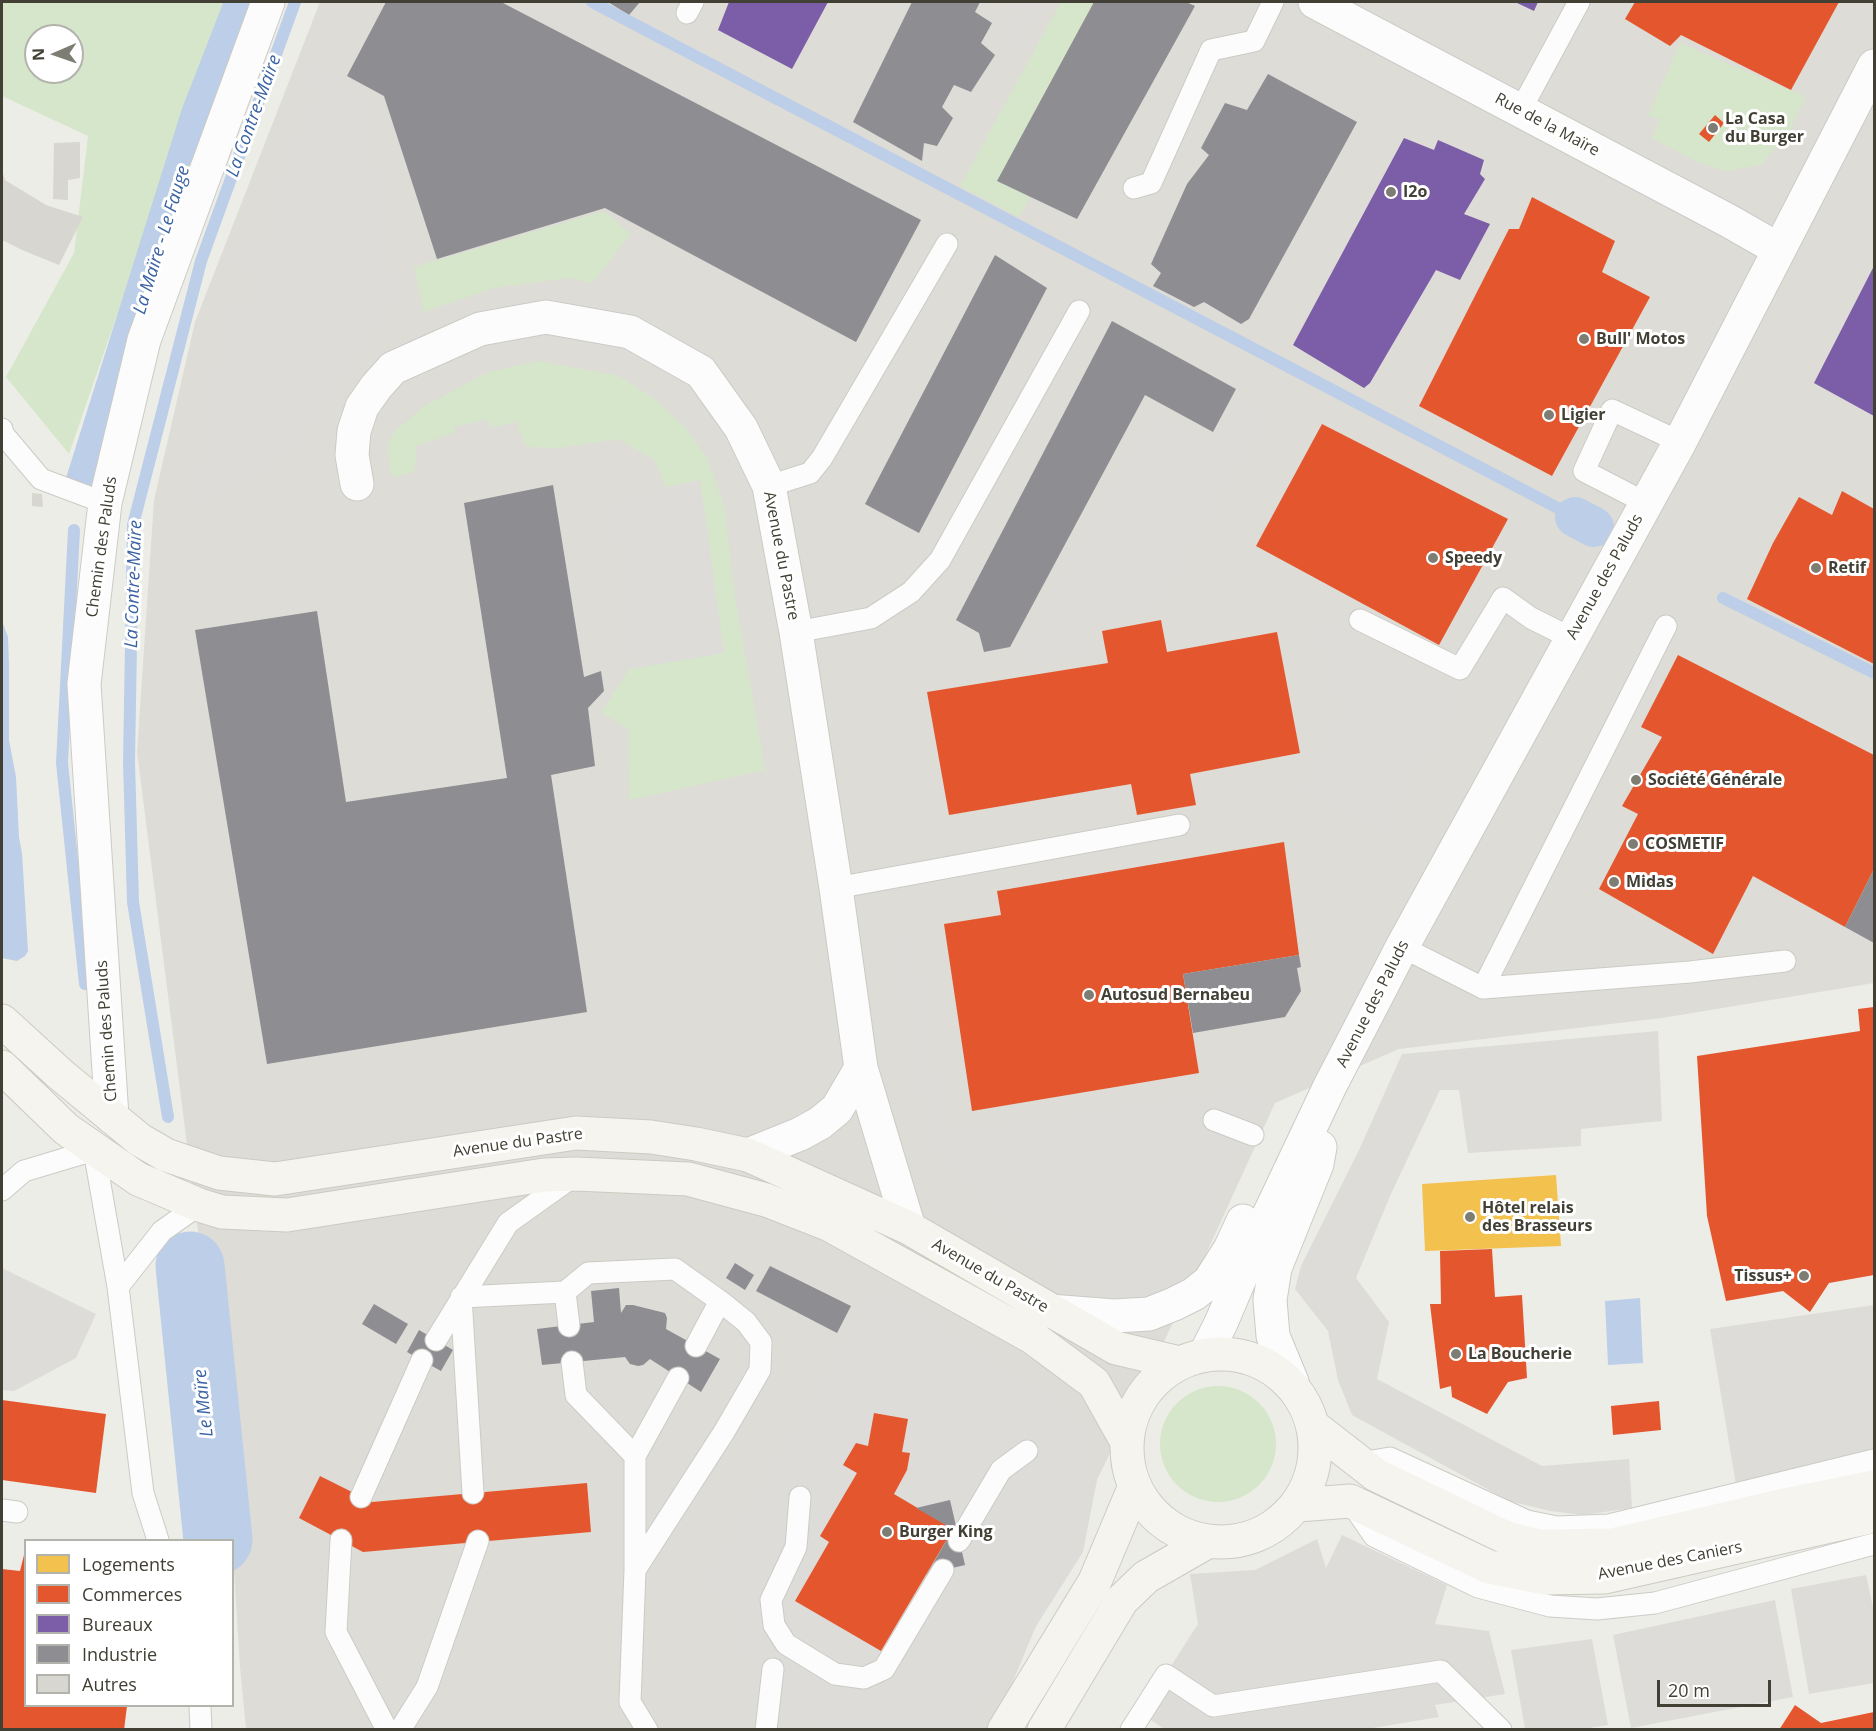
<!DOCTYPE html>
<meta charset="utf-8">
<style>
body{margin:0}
#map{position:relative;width:1876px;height:1731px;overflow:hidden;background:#edede8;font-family:"Open Sans",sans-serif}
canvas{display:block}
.frame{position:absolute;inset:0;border:3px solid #424035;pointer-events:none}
.legend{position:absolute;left:24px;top:1539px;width:210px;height:168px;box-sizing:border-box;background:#fff;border:2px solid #b3b3ae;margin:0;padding:8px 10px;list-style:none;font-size:18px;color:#424035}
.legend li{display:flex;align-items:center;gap:12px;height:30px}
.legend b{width:30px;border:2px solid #b3b3ae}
.north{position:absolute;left:24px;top:24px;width:60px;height:60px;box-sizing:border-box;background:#fff;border:2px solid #b3b3ae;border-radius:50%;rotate:268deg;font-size:16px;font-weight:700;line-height:24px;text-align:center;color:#424035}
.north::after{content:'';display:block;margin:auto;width:21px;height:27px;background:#7e7d74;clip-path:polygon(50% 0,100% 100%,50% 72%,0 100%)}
.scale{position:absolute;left:1657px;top:1680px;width:114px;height:27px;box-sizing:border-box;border:3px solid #424035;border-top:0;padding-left:8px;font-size:18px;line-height:21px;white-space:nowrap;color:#424035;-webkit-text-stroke:4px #fff;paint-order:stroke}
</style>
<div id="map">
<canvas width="1876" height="1731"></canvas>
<div class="frame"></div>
<ul class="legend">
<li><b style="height:16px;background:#f2c14e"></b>Logements</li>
<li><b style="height:16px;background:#e4572e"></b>Commerces</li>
<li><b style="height:16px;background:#7b5ea7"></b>Bureaux</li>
<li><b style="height:16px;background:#8d8d92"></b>Industrie</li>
<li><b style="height:16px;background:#d7d6d1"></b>Autres</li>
</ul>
<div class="north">N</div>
<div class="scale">20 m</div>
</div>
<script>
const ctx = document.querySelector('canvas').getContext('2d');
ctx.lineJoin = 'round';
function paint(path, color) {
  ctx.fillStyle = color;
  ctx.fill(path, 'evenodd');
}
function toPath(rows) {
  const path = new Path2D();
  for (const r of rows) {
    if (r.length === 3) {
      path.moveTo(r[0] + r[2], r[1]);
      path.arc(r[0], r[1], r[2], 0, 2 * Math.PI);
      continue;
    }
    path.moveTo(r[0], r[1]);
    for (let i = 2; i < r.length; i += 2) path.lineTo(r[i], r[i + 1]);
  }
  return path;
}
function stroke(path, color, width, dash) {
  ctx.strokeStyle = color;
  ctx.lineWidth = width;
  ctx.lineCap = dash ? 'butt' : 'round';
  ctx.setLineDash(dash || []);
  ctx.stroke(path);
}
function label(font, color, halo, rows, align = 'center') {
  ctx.font = font + ' "Open Sans",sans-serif';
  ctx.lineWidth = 6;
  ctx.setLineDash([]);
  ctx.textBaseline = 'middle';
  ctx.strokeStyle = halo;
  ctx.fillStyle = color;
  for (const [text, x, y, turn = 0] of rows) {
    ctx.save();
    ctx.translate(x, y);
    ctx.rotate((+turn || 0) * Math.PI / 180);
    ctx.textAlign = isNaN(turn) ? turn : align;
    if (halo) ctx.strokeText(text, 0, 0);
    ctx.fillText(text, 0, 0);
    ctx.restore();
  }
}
paint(toPath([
 [320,2,1874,2,1874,983,1662,1018,1399,1049,1275,1103,1200,1267,1097,1480,993,1729,246,1729,240,1667,227,1459,137,752,154,500,195,322]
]), '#dedcd6');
paint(toPath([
 [2,2,225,2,69,454,6,377,74,253,88,136,2,96],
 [36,36,72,36,72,72,36,72],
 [1061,2,1094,2,997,181,1030,197,1019,217,960,186],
 [1680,43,1806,97,1789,131,1761,165,1725,171,1697,162,1652,138,1661,119,1648,116],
 [604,211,631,234,592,283,569,278,494,288,424,312,414,267],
 [539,361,619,376,652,397,685,427,707,458,724,505,734,590,765,770,629,800,628,728,601,713,629,669,724,653,700,480,666,488,655,460,618,439,559,448,527,447,519,431,518,422,491,427,488,419,454,427,455,432,416,446,415,471,392,478,387,446,394,432,423,407,488,372],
 [1218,1444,58]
]), '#d5e6ca');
paint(toPath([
 [1017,2,1048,2,1023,53,997,42],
 [306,57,371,98,402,301,305,446,224,499,188,505,217,338,229,295,247,300,256,277,222,262,236,229,270,242,259,218,300,107,307,109,311,96,298,75],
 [1239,396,1274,417,1158,613,1088,630,1092,656,1022,667,1018,659,1017,649,1151,405,1210,438],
 [700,480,724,653,629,669,604,500],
 [1317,616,1359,634,1470,691,1438,755,1431,752,1387,839,1296,789,1340,704,1316,691,1331,659,1304,644],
 [919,935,952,1131,1210,1090,1245,1086,1268,1101,1221,1208,1205,1252,1182,1281,1155,1295,1125,1299,1100,1294,1022,1247,924,1148,889,939],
 [1658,1031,1662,1121,1581,1129,1581,1146,1468,1153,1459,1090,1440,1090,1390,1196,1356,1278,1389,1322,1377,1379,1542,1466,1629,1459,1632,1508,1583,1515,1550,1511,1509,1501,1352,1415,1338,1380,1328,1331,1295,1289,1301,1266,1359,1150,1402,1054],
 [2,1268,96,1314,76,1358,14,1391,2,1390],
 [873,1280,1084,1413,1097,1480,1083,1552,975,1723,968,1729,820,1729,749,1705,729,1610,695,1587],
 [1874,1305,1874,1453,1736,1485,1710,1329],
 [1342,1535,1447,1585,1435,1624,1489,1631,1505,1694,1435,1705,1439,1717,1367,1729,1164,1729,1141,1713,1198,1624,1190,1574,1255,1570,1317,1539,1326,1568],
 [1866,1575,1874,1612,1874,1683,1809,1694,1791,1589],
 [1775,1600,1793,1697,1631,1728,1613,1635],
 [1592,1639,1608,1725,1576,1730,1525,1729,1511,1650]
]), '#dddcd8');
paint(toPath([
 [2,621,8,637,9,665,9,740,16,777,19,837,22,853,28,951,25,956,17,961,2,958],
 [1640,1298,1643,1363,1608,1365,1605,1301]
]), '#bccee8');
paint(toPath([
 [1556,1175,1561,1246,1425,1251,1422,1184]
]), '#f2c14e');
paint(toPath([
 [1635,2,1839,2,1791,90,1681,35,1670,46,1625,19],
 [1715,115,1724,123,1709,142,1699,134],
 [1532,197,1615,241,1602,272,1650,297,1552,476,1419,406,1509,229,1519,229],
 [1322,424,1508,519,1439,645,1256,546],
 [1842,491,1874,509,1874,664,1747,599,1773,543,1799,497,1832,515],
 [1161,620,1167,652,1277,632,1300,753,1190,774,1196,805,1137,815,1131,784,949,815,927,692,1108,663,1102,631],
 [1678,655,1874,755,1874,869,1845,927,1753,876,1713,954,1599,889,1638,814,1622,806,1662,737,1641,727],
 [1284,842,1299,955,1183,974,1199,1073,972,1111,944,924,1001,915,997,891],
 [1874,1007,1874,1275,1829,1283,1810,1312,1783,1291,1726,1301,1707,1216,1697,1056,1860,1031,1858,1009],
 [1492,1249,1495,1297,1522,1295,1527,1378,1508,1382,1487,1414,1452,1397,1451,1386,1440,1389,1430,1304,1441,1304,1440,1251],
 [2,1400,106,1414,96,1493,2,1480],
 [1659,1401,1661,1430,1613,1435,1611,1406],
 [874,1413,908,1419,902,1452,910,1453,907,1470,894,1494,953,1529,881,1651,795,1601,829,1542,820,1536,857,1473,843,1465,856,1443,868,1446],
 [320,1476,372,1502,587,1483,591,1532,363,1552,299,1518],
 [25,1551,26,1706,127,1706,124,1730,2,1730,2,1569,20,1571],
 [1795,1705,1821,1723,1874,1712,1874,1730,1779,1730]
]), '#e4572e');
paint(toPath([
 [729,2,828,2,792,69,718,30],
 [1515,2,1538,2,1534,11],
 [1404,138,1434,150,1438,140,1484,160,1480,174,1485,179,1464,214,1490,224,1460,280,1436,270,1370,383,1364,388,1293,345],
 [1874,266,1874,416,1814,383]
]), '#7b5ea7');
paint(toPath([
 [386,2,501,2,921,220,856,342,605,208,437,259,384,96,347,76],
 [608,2,640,2,629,15],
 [912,2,980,2,975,12,992,23,981,43,995,55,971,92,954,85,942,107,953,118,937,146,924,143,922,161,853,122],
 [1094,2,1186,2,1195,6,1077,219,997,181],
 [1268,74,1357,122,1249,319,1241,324,1204,302,1194,307,1153,286,1161,273,1151,264,1187,184,1209,155,1201,148,1225,103,1247,110],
 [995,255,1047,288,919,533,865,504],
 [1112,321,1236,389,1213,432,1145,395,1010,647,984,652,979,633,956,620],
 [553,485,584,677,601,671,604,691,588,708,595,766,551,775,587,1012,267,1064,195,630,317,611,346,802,507,778,464,503],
 [1874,869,1874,943,1845,927],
 [1299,955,1301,967,1297,968,1301,991,1285,1017,1193,1033,1183,974],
 [735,1263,754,1275,745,1290,726,1278],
 [770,1266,851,1306,837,1333,756,1291],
 [619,1288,621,1313,626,1305,633,1305,665,1313,667,1318,666,1329,720,1359,701,1392,650,1359,643,1365,638,1366,630,1364,625,1357,542,1365,537,1329,594,1322,591,1291],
 [374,1304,408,1324,396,1344,362,1324],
 [419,1330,453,1350,441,1371,407,1352],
 [950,1500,965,1565,927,1574,953,1529,916,1508]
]), '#8d8d92');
stroke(toPath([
 [592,2,1575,517],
 [74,530,62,763,85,984],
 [1723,598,1874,673],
 [168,1117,133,902,129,762,133,525,201,261,295,2]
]), '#bccee8', 12);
stroke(toPath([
 [86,481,201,115,245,2],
 [1575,517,1594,527]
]), '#bccee8', 40);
stroke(toPath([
 [190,1266,218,1540]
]), '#bccee8', 69);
paint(toPath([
 [80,142,80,178,68,180,68,200,53,199,54,143],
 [2,170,5,180,46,205,83,217,59,265,22,250,2,240],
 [32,493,42,494,43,507,32,506]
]), '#d7d6d1');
const lane = toPath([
 [687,13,693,2],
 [1520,111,1579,2],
 [1134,188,1151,183,1211,50,1254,41,1273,2],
 [2,429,3,434,41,479,105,503],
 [769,486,810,473,822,458,947,244],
 [1646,503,1584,471,1612,410,1680,442],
 [1360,620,1460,669,1503,598,1531,618,1571,638],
 [796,632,871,618,911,592,940,560,1079,311],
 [836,888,1179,825],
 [1402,947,1483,988,1666,626],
 [1483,988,1690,972,1785,961],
 [1214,1120,1253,1135],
 [2,1190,24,1171,94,1150,118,1287,143,1493,158,1540],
 [118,1287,162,1231,199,1205],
 [565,1292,588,1273,675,1269,720,1301,696,1346],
 [436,1340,508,1223,574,1176],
 [572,1362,576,1395,635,1456],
 [1360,1463,1390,1458,1527,1521,1557,1527,1609,1525,1874,1460],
 [473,1493,461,1297,565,1292,569,1326],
 [361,1497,422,1360],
 [800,1497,796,1547,771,1600,774,1625,786,1644,835,1674,864,1678,884,1669,943,1570],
 [1352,1504,1374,1536,1478,1587,1550,1606,1597,1609,1655,1603,1874,1544],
 [2,1510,17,1512],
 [341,1540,336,1632,387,1730],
 [959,1541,1001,1470,1027,1451],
 [635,1570,724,1432,760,1370,761,1342,746,1322,720,1301],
 [200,1706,201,1730],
 [400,1730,427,1687,478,1541],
 [647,1730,630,1702,635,1570,635,1456,678,1378],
 [766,1730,773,1669],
 [1131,1730,1166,1675,1213,1706,1441,1671,1501,1730]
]);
const street = toPath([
 [1315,2,1729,221,1778,249],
 [357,484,352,455,354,431,362,407,376,387,393,368,480,329,546,317,630,332,701,372,741,428,769,486,796,632,836,888,861,1068,909,1228],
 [112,1117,84,684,105,503,144,340,268,2],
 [748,1155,800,1134,820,1123,837,1109,861,1068],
 [1049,1311,1114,1316,1149,1314,1174,1304,1194,1294,1209,1282,1230,1249,1243,1221],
 [1205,1355,1221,1323,1249,1257,1330,1086,1402,947,1680,442,1874,66],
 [1292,1382,1273,1336,1270,1300,1275,1268,1317,1164,1320,1147]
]);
const secondary = toPath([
 [2,1021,60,1074,140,1140,166,1155,219,1173,275,1179,576,1133,651,1137,696,1144,748,1155,909,1228,1116,1348,1180,1363],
 [2,1067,66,1129,138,1179,199,1205,222,1212,287,1215,544,1175,576,1174,688,1179,766,1200,830,1225,1032,1337,1094,1383,1127,1442],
 [1221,1448,94],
 [1313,1426,1376,1475,1507,1538,1539,1546,1612,1545,1780,1506,1874,1487],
 [1298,1505,1350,1501,1489,1567,1545,1578,1605,1577,1874,1516],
 [1004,1730,1095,1581,1135,1486],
 [1044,1730,1122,1600,1146,1577,1207,1542]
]);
stroke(lane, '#cbcbc6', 23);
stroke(street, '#cbcbc6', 35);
stroke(secondary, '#cccbc0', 35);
stroke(lane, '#fcfcfc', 21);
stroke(street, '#fcfcfc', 33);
stroke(secondary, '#f5f4ee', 33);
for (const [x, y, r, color] of [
 [1713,128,6,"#7e7d74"],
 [1391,192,6,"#7e7d74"],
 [1584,339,6,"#7e7d74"],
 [1549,415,6,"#7e7d74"],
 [1433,558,6,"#7e7d74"],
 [1816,568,6,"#7e7d74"],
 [1636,780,6,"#7e7d74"],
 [1633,844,6,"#7e7d74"],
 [1614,882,6,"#7e7d74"],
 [1089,995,6,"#7e7d74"],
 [1470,1217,6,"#7e7d74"],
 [1804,1276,6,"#7e7d74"],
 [1456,1354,6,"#7e7d74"],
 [887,1532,6,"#7e7d74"]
]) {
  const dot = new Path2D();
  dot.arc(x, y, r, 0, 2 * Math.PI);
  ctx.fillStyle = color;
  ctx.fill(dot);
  stroke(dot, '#fff', 2);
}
label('bold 16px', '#424035', '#fff', [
 ["La Casa",1725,119],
 ["du Burger",1725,137],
 ["I2o",1403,192],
 ["Bull' Motos",1596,339],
 ["Ligier",1561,415],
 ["Speedy",1445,558],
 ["Retif",1828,568],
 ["Société Générale",1648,780],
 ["COSMETIF",1645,844],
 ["Midas",1626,882],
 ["Autosud Bernabeu",1101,995],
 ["Hôtel relais",1482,1208],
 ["des Brasseurs",1482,1226],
 ["Tissus+",1792,1276,"right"],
 ["La Boucherie",1468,1354],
 ["Burger King",899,1532]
], 'left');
label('16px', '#424035', '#fff', [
 ["Rue de la Maïre",1547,125,28],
 ["Chemin des Paluds",102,547,-82],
 ["Avenue du Pastre",781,556,79],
 ["Avenue des Paluds",1605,577,-61],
 ["Avenue des Paluds",1373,1004,-63],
 ["Chemin des Paluds",107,1031,-94],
 ["Avenue du Pastre",518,1143,-8],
 ["Avenue du Pastre",990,1276,30],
 ["Avenue des Caniers",1670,1561,-11]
]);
label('italic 18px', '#3a62a2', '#fff', [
 ["La Contre-Maïre",254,116,-70],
 ["La Maïre - Le Fauge",162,240,-73],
 ["La Contre-Maïre",134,584,-88],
 ["Le Maïre",204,1403,-96]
]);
</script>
